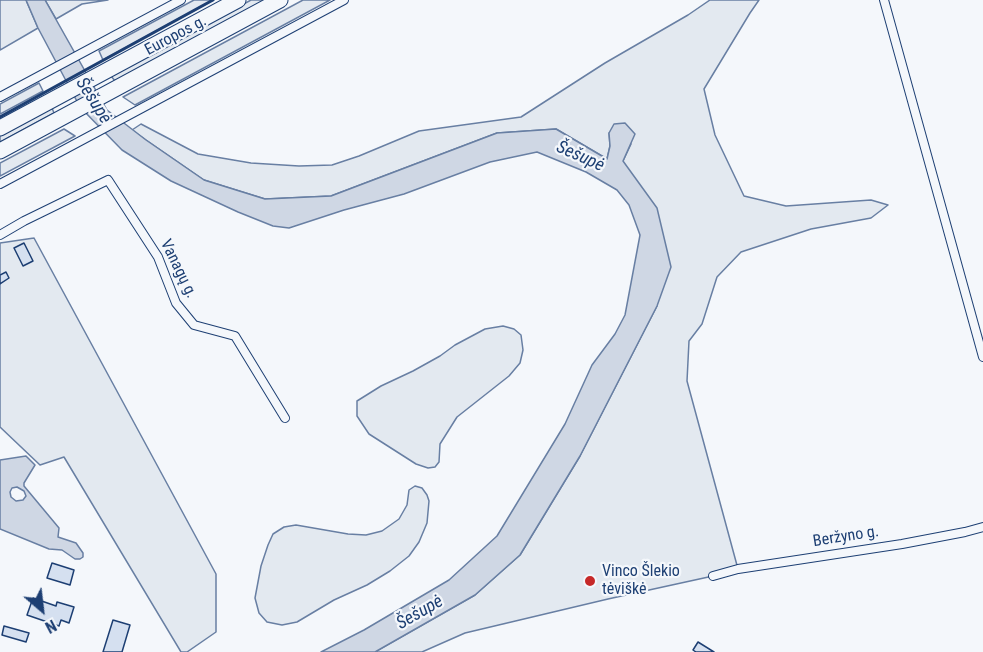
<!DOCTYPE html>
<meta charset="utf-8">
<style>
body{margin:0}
#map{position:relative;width:983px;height:652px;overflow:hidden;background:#f4f7fb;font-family:"Roboto Condensed",sans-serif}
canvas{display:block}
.north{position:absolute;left:12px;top:580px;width:60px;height:60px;-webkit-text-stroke:4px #f4f7fb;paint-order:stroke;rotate:152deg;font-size:16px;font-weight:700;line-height:24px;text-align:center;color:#1d3f73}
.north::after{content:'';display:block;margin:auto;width:21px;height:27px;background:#1d3f73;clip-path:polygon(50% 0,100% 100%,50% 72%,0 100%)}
</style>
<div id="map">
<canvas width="983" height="652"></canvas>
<div class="north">N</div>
</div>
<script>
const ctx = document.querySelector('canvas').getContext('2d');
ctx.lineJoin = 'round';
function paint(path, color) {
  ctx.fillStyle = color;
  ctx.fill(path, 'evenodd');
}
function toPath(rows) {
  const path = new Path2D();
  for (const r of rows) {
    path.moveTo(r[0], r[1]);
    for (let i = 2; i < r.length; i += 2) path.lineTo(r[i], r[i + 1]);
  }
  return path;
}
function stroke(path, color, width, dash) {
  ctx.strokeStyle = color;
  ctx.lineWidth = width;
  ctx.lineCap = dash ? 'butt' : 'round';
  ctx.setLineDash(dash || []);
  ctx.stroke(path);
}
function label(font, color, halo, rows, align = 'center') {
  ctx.font = font + ' "Roboto Condensed",sans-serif';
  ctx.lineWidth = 4.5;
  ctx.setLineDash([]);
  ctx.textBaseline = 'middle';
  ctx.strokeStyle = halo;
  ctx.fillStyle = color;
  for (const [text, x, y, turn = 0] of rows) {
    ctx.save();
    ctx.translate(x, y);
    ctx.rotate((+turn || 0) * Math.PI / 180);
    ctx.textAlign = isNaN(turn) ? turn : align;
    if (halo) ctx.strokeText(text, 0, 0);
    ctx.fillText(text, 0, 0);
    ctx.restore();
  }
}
const green = toPath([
 [0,0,26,0,38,28,0,50,0,0],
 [45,0,108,0,82,4,56,19,45,0],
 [194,0,213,0,103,60,99,51,194,0],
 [251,0,265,0,115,81,111,76,251,0],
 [303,0,330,0,135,105,123,97,303,0],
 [710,0,759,0,750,13,704,89,715,135,744,196,786,206,871,200,888,205,871,218,811,229,741,252,717,277,702,324,689,341,687,381,738,569,713,576,608,599,465,633,422,652,375,652,475,595,520,555,580,456,657,306,623,161,631,144,609,133,610,146,607,159,556,129,497,133,331,196,265,199,204,180,146,140,132,130,141,124,198,154,251,163,299,166,332,165,359,156,419,131,521,117,605,63,688,15,710,0],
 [39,83,43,91,0,114,0,104,39,83],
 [52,108,54,113,0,142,0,136,52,108],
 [64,129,75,136,0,176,0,163,64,129],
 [34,238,216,574,216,632,187,652,181,652,64,457,40,465,0,427,0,243,34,238],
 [503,326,514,329,521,335,523,350,520,363,509,376,457,417,440,444,439,462,435,467,428,468,416,464,369,434,357,416,357,401,381,386,413,371,440,356,455,345,485,329,503,326],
 [415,486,422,488,427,495,429,501,427,523,419,542,409,556,390,571,367,585,334,600,297,622,282,625,267,622,259,613,255,598,261,566,268,545,273,534,284,527,296,525,348,534,366,535,382,531,399,519,407,505,409,490,415,486]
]);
paint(green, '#e3e9f0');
stroke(green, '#687fa3', 1.5);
const water = toPath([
 [26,0,45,0,107,110,146,140,204,180,265,199,331,196,497,133,556,129,607,159,610,146,609,133,614,124,625,123,635,134,623,161,657,208,671,267,657,306,580,456,520,555,475,595,375,652,321,652,364,630,449,580,497,536,565,424,592,365,615,334,625,315,640,235,629,205,617,190,586,172,537,152,490,162,404,194,344,210,289,228,273,226,238,212,171,181,122,150,80,107,38,28,26,0],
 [26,456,35,465,24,483,24,486,59,528,58,537,76,543,83,553,83,557,80,559,75,559,62,550,49,549,0,529,0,460,26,456],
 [17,487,24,491,26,496,23,500,16,501,11,497,10,492,12,488,17,487]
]);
paint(water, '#cfd7e4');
stroke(water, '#687fa3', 1.5);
const building = toPath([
 [24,243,33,261,23,266,14,248,24,243],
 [6,272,9,278,0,284,0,275,6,272],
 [52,563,74,570,70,585,47,578,52,563],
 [33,598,56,606,57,602,74,607,69,623,61,620,59,626,27,615,33,598],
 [113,620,130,625,122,652,103,652,113,620],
 [4,626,29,633,26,642,2,635,4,626],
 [698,642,714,652,696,652,693,650,698,642]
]);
paint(building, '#d5e0f0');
stroke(building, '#1d3f73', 1.5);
const minor = toPath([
 [884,0,983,357],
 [0,97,181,0],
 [0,184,344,0],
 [0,235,24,221,108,180,158,257,176,303,194,325,235,336,285,418],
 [713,576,738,569,902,544,965,532,983,527]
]);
const motorway = toPath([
 [0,128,238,0],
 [0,151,280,0]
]);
stroke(minor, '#1d3f73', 10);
stroke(motorway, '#1d3f73', 17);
stroke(minor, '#f4f7fb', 8);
stroke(motorway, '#f4f7fb', 15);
stroke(toPath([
 [0,117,213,0]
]), '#1d3f73', 3);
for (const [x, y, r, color] of [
 [590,581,6,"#c62828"]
]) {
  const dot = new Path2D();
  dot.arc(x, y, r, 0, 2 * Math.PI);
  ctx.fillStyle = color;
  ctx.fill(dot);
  stroke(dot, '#f4f7fb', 2);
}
label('16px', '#1d3f73', '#f4f7fb', [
 ["Europos g.",176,36,-28],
 ["Vanagų g.",178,269,64],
 ["Beržyno g.",846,537,-9]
]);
label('16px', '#1d3f73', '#f4f7fb', [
 ["Vinco Šlekio",602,572],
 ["tėviškė",602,590]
], 'left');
label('italic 18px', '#1d3f73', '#f4f7fb', [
 ["Šešupė",93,101,58],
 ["Šešupė",580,157,24],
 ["Šešupė",420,613,-30]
]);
</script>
